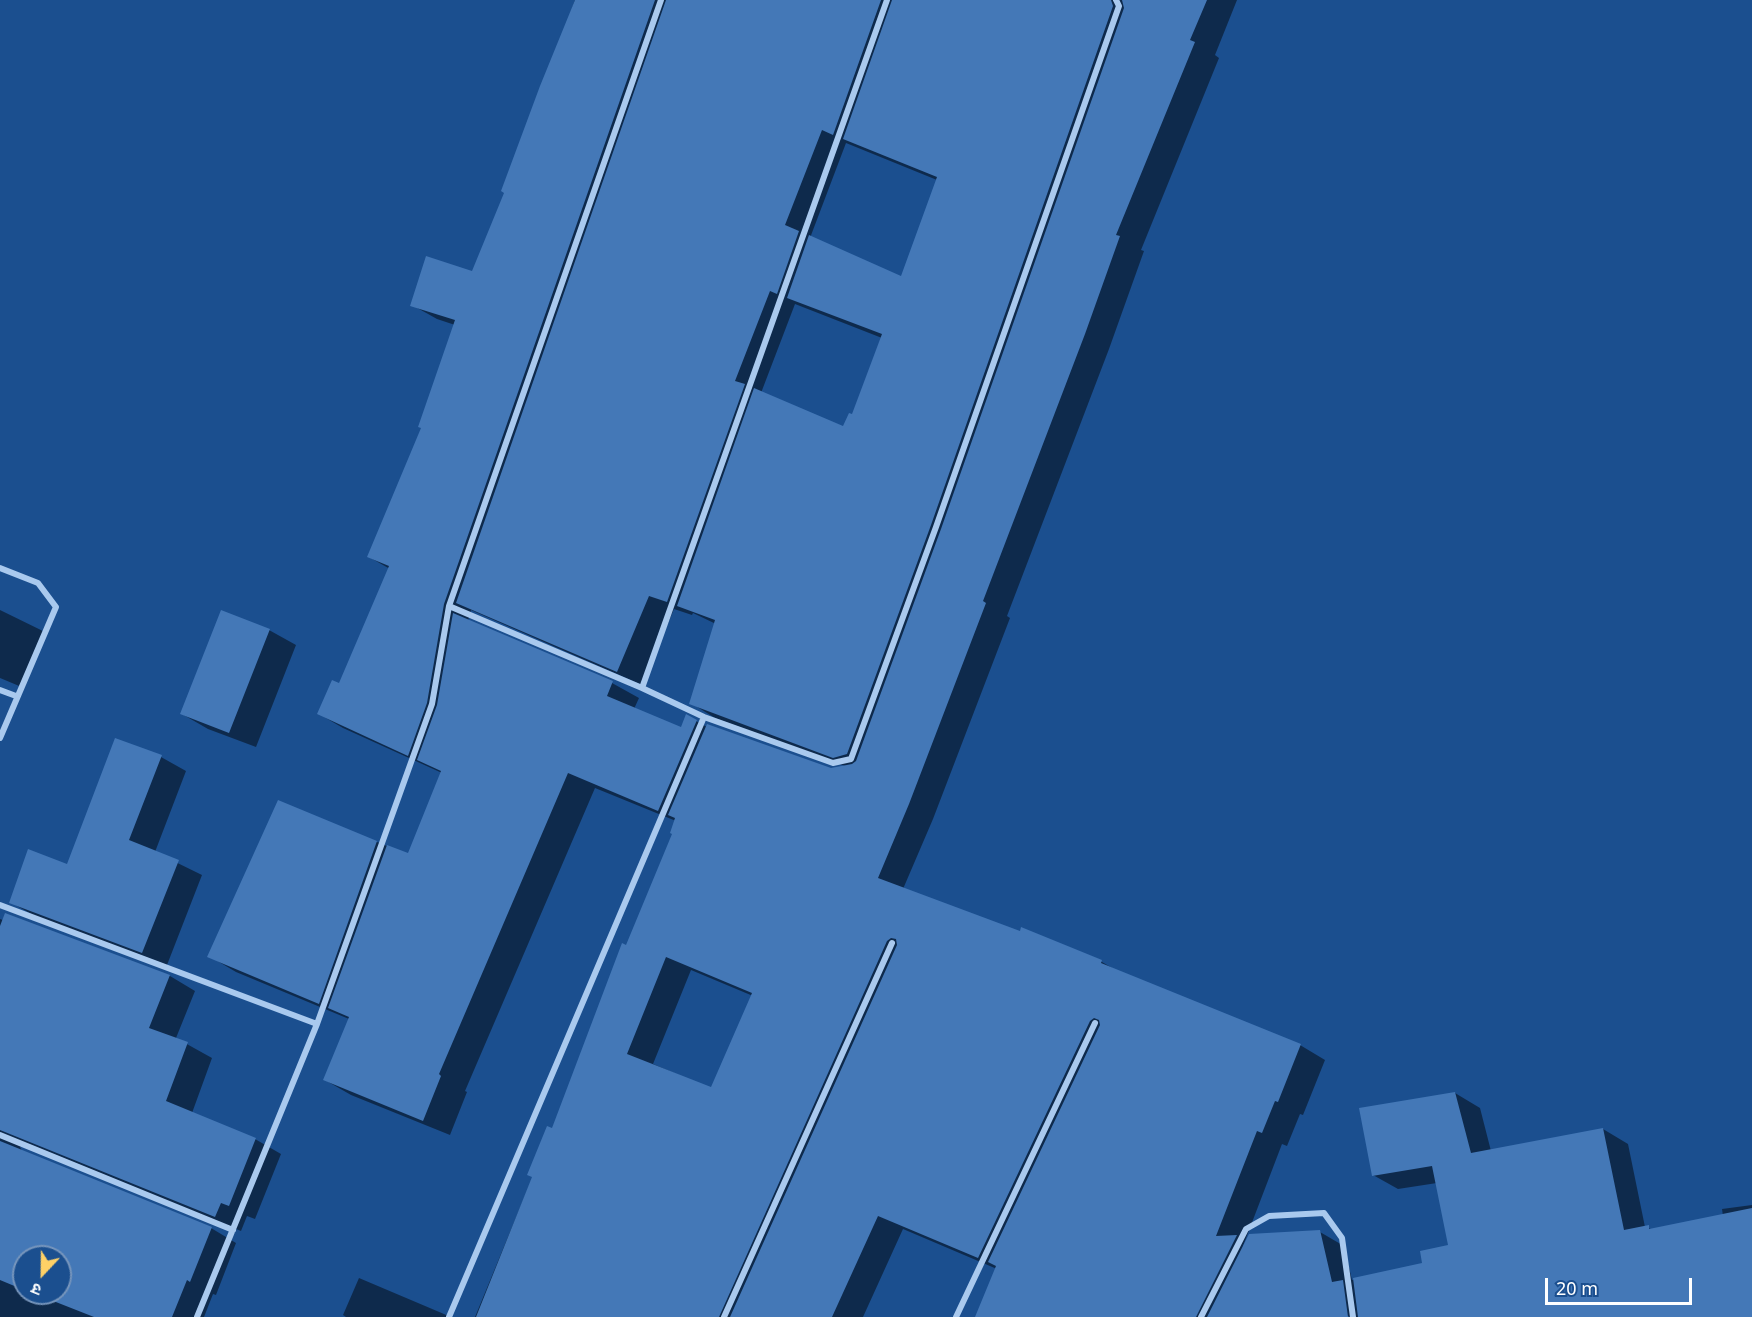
<!DOCTYPE html>
<meta charset="utf-8">
<style>
body{margin:0}
#map{position:relative;width:1752px;height:1317px;overflow:hidden;background:#1b4f8f;font-family:"Noto Sans","Noto Sans Devanagari",sans-serif}
canvas{display:block}
.north{position:absolute;left:12px;top:1245px;width:60px;height:60px;box-sizing:border-box;background:#1b4f8f;border:2px solid #7695bc;border-radius:50%;rotate:202deg;font-size:16px;font-weight:700;line-height:24px;text-align:center;color:#fff}
.north::after{content:'';display:block;margin:auto;width:21px;height:27px;background:#ffd166;clip-path:polygon(50% 0,100% 100%,50% 72%,0 100%)}
.scale{position:absolute;left:1545px;top:1278px;width:147px;height:27px;box-sizing:border-box;border:3px solid #fff;border-top:0;padding-left:8px;font-size:18px;line-height:21px;white-space:nowrap;color:#fff;-webkit-text-stroke:4px #1b4f8f;paint-order:stroke}
</style>
<div id="map">
<canvas width="1752" height="1317"></canvas>
<div class="north">उ</div>
<div class="scale">20 m</div>
</div>
<script>
const ctx = document.querySelector('canvas').getContext('2d');
ctx.lineJoin = 'round';
function paint(path, color) {
  ctx.fillStyle = color;
  ctx.fill(path, 'evenodd');
}
function toPath(rows) {
  const path = new Path2D();
  for (const r of rows) {
    path.moveTo(r[0], r[1]);
    for (let i = 2; i < r.length; i += 2) path.lineTo(r[i], r[i + 1]);
  }
  return path;
}
function stroke(path, color, width, dash) {
  ctx.strokeStyle = color;
  ctx.lineWidth = width;
  ctx.lineCap = dash ? 'butt' : 'round';
  ctx.setLineDash(dash || []);
  ctx.stroke(path);
}
paint(toPath([
 [575,0,1237,0,1215,55,1219,58,1141,250,1144,251,1109,349,1007,616,1010,618,933,819,903,889,1020,933,1022,929,1102,962,1119,972,1300,1045,1325,1060,1303,1115,1300,1114,1287,1146,1282,1144,1243,1246,1320,1232,1344,1246,1352,1280,1424,1264,1450,1246,1437,1183,1398,1189,1373,1175,1455,1093,1480,1108,1491,1151,1603,1129,1628,1144,1645,1227,1654,1230,1723,1216,1722,1209,1752,1205,1752,1317,1350,1317,1342,1313,1344,1317,976,1317,997,1269,903,1229,863,1317,475,1317,674,834,676,821,595,788,465,1091,467,1092,450,1135,351,1095,325,1080,349,1019,236,972,209,956,279,802,409,855,442,773,343,728,319,714,339,685,390,569,369,557,422,427,455,325,437,319,412,305,473,273,506,192],
 [846,143,937,180,902,278,810,238],
 [795,304,882,338,853,416,844,427,761,393],
 [674,609,692,615,693,613,716,624,691,703,715,718,845,766,831,770,707,727,696,721,682,729,634,709,639,698,612,683,468,621,471,610,642,685],
 [691,970,753,996,712,1089,653,1064],
 [0,610,47,633,24,688,0,678],
 [269,630,296,645,256,747,208,729,182,714],
 [161,757,186,771,155,852,202,875,167,965,35,916,10,902,68,866],
 [0,919,170,976,195,991,176,1038,212,1058,192,1113,255,1139,281,1154,255,1219,247,1216,241,1231,29,1144,20,1147,22,1151,211,1228,236,1243,216,1295,213,1294,204,1317,0,1317],
 [24,1257,60,1257,60,1293,24,1293],
 [359,1278,444,1314,450,1317,346,1317,343,1315]
]), '#0007');
paint(toPath([
 [575,0,655,0,444,604,427,703,408,756,317,714,332,680,339,683,389,566,367,557,421,428,418,427,455,320,410,306,426,256,472,271,504,193,501,191,540,86],
 [666,0,881,0,833,135,822,130,785,225,799,231,777,294,770,291,735,381,745,384,667,602,649,596,617,672,456,603],
 [892,0,1111,0,1113,6,931,525,847,754,833,758,689,704,715,620,677,606,754,388,843,426,849,413,852,414,882,334,787,298,809,235,901,276,937,177,843,139],
 [1122,0,1207,0,1190,40,1195,42,1116,235,1120,236,1085,334,983,601,986,603,909,804,878,878,1020,931,1021,927,1102,960,1101,963,1301,1044,1278,1102,1275,1101,1262,1133,1257,1131,1216,1236,1237,1235,1196,1317,975,1317,996,1266,988,1262,1100,1025,1099,1020,1094,1018,1090,1021,978,1258,878,1216,832,1317,730,1317,897,945,896,939,891,938,887,941,719,1317,476,1317,532,1177,527,1175,547,1126,552,1128,622,943,626,945,672,834,670,833,675,818,668,815,707,724,831,768,852,764,856,761,941,529,1124,8],
 [666,957,752,993,711,1087,627,1054],
 [221,610,270,629,229,733,180,714],
 [453,613,613,681,607,696,681,727,686,714,697,720,658,811,568,773,439,1074,441,1076,423,1121,323,1080,349,1017,328,1008,387,845,408,853,441,771,417,760,437,705],
 [115,738,162,755,129,840,179,860,142,953,9,903,28,849,67,864],
 [278,800,377,841,319,1004,207,957],
 [5,913,170,975,149,1028,188,1042,166,1101,256,1138,229,1206,221,1203,215,1217,0,1130,0,926],
 [1455,1092,1471,1153,1603,1128,1624,1230,1649,1225,1649,1229,1752,1208,1752,1317,1358,1317,1353,1278,1422,1263,1420,1251,1448,1245,1432,1166,1372,1176,1359,1108],
 [0,1141,212,1227,190,1282,187,1280,172,1317,94,1317,33,1293,60,1293,60,1257,24,1257,24,1290,0,1280],
 [1320,1230,1332,1282,1343,1280,1348,1317,1207,1317,1249,1234]
]), '#4478b7');
stroke(toPath([
 [661,0,449,606,642,688,704,717,833,763,851,759,936,527,1119,6,1116,0],
 [0,568,38,583,56,607,0,738],
 [642,688,887,0],
 [0,690,16,696],
 [0,905,317,1024],
 [0,1135,233,1230],
 [197,1317,317,1024,432,704,449,606],
 [449,1317,704,717],
 [724,1317,892,943],
 [956,1317,1095,1023],
 [1201,1317,1246,1229,1269,1216,1324,1213,1342,1238,1353,1317]
]), '#a9c9ee', 6);
</script>
